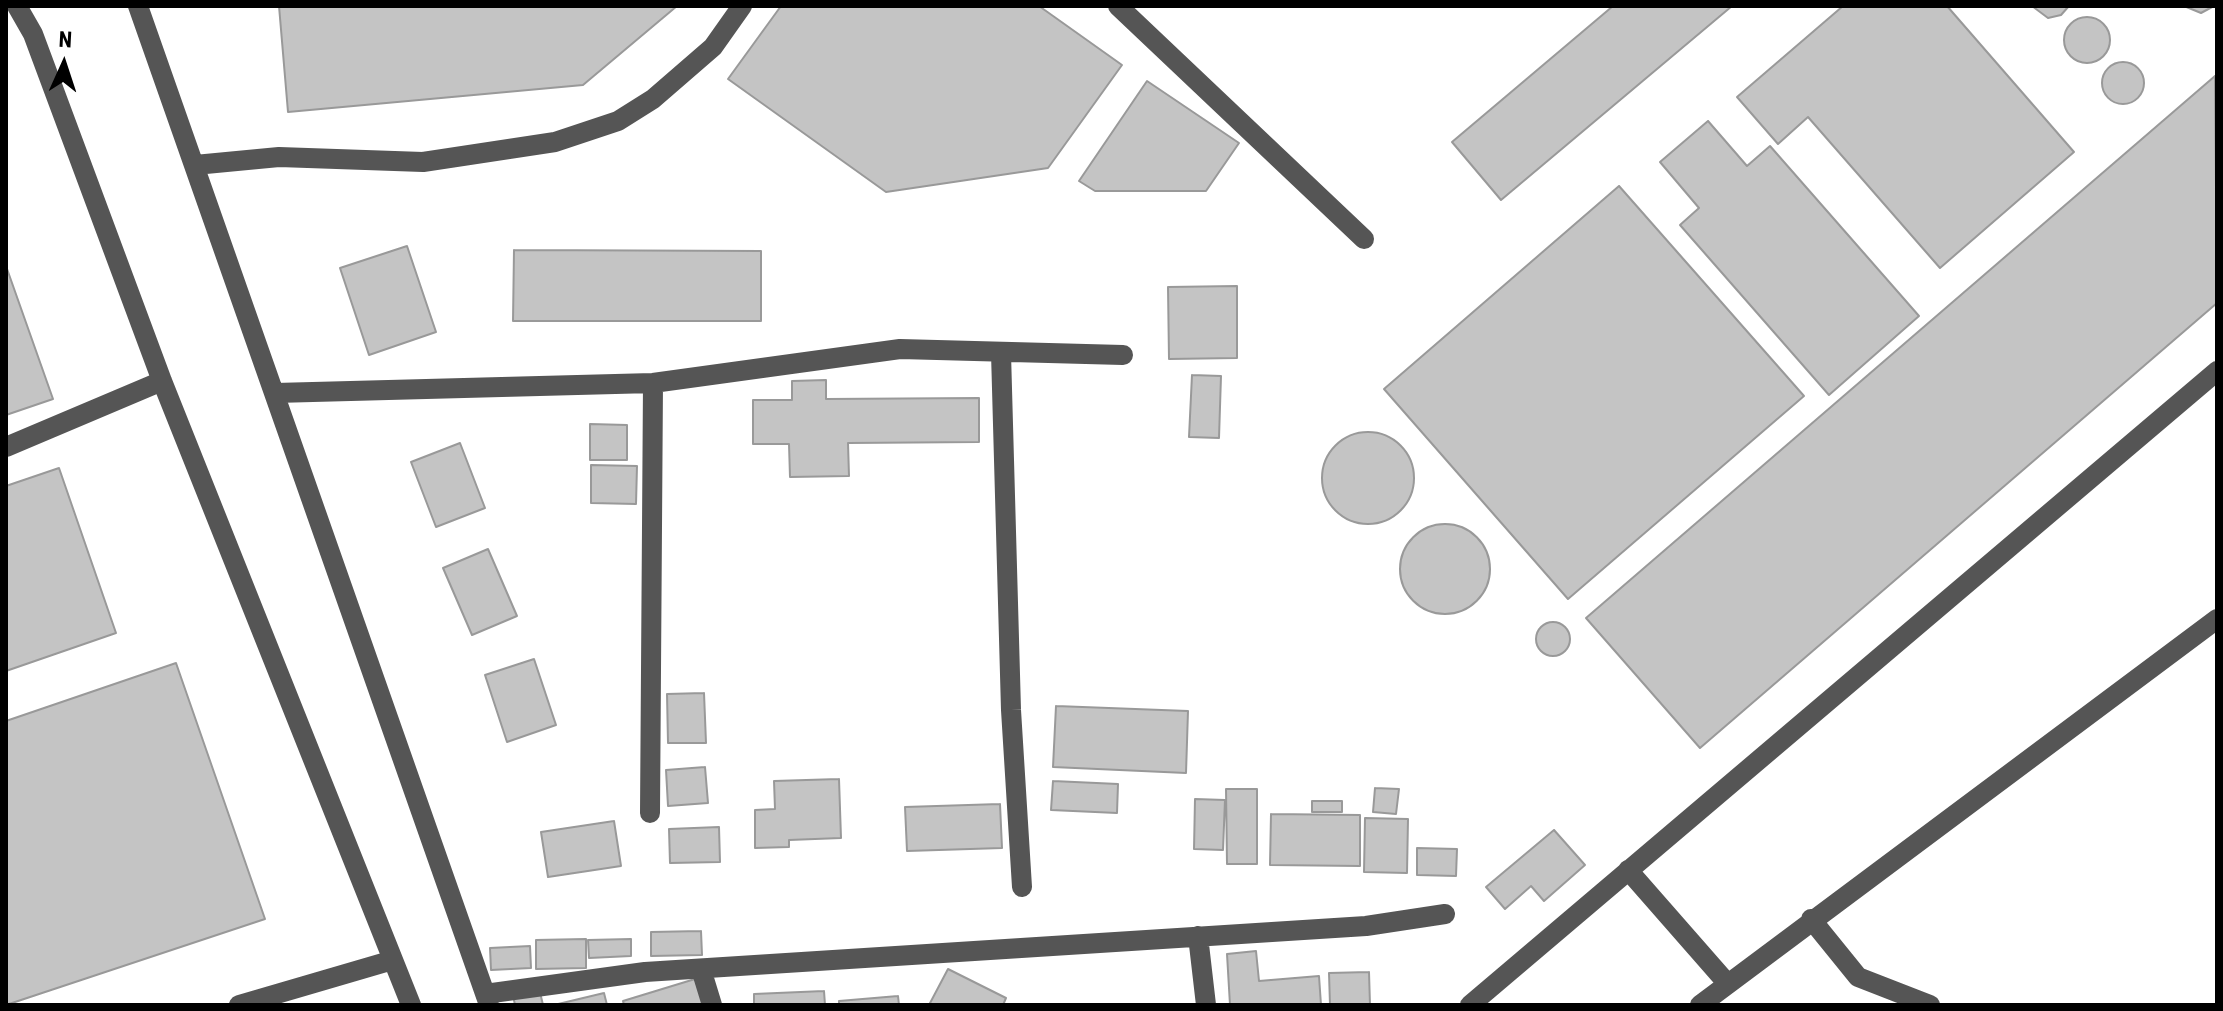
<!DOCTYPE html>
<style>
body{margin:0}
#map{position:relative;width:2223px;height:1011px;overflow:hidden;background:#fff;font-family:"Roboto Condensed",sans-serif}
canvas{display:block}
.frame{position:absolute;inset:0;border:8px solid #000;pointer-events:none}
.north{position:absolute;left:24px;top:24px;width:80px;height:80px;-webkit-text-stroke:6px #fff;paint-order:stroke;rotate:3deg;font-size:22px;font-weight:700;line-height:32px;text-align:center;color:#000}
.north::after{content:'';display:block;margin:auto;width:28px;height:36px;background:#000;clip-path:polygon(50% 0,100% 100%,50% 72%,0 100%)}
</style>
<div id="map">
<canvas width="2223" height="1011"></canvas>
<div class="frame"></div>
<div class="north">N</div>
</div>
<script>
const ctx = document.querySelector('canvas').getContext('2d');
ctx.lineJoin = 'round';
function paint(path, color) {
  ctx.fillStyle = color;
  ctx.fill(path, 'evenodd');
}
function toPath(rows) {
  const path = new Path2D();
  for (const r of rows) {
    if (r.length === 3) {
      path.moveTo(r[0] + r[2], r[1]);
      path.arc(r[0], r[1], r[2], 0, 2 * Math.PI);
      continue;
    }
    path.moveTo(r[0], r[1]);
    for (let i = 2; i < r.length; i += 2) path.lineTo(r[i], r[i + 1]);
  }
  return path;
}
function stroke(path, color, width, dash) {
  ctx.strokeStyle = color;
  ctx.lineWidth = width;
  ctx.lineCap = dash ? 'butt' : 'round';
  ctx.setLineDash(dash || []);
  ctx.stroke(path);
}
const building = toPath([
 [279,6,677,6,583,85,288,112,279,6],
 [781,6,1039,6,1122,65,1048,168,886,192,728,79,781,6],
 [1613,6,1732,6,1501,200,1452,142,1613,6],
 [1843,6,1947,6,2074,152,1940,268,1808,117,1778,144,1737,97,1843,6],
 [2069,6,2061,15,2048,18,2032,6,2069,6],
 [2184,6,2214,6,2201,13,2184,6],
 [2087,40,23],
 [2123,83,21],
 [2215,76,2217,303,1700,748,1586,618,2215,76],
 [1147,81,1239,143,1206,191,1095,191,1079,181,1147,81],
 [1708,121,1747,166,1770,146,1919,316,1829,395,1680,225,1699,208,1660,162,1708,121],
 [1619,186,1804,396,1568,599,1384,389,1619,186],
 [407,246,436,332,369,355,340,268,407,246],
 [514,250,761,251,761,321,513,321,514,250],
 [6,266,53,399,6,415,6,266],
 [1237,286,1237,358,1169,359,1168,287,1237,286],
 [1192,375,1221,376,1219,438,1189,437,1192,375],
 [826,380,826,399,979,398,979,442,848,443,849,476,790,477,789,444,753,444,753,400,792,400,792,381,826,380],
 [590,424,627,425,627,460,590,460,590,424],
 [1368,478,46],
 [460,443,485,508,436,527,411,462,460,443],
 [591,465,637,466,636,504,591,503,591,465],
 [59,468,116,633,6,671,6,486,59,468],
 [1445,569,45],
 [488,549,517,616,472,635,443,568,488,549],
 [1553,639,17],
 [534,659,556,725,507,742,485,675,534,659],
 [176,663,265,919,6,1005,6,721,176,663],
 [704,693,706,743,668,743,667,694,704,693],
 [1056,706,1188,711,1186,773,1053,767,1056,706],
 [705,767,708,803,668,806,666,770,705,767],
 [839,779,841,838,789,840,789,847,755,848,755,810,775,809,774,781,839,779],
 [1053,781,1118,784,1117,813,1051,810,1053,781],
 [1375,788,1399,789,1396,814,1373,812,1375,788],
 [1226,789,1257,789,1257,864,1227,864,1226,789],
 [1195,799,1225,800,1223,850,1194,849,1195,799],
 [1312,801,1342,801,1342,812,1312,812,1312,801],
 [1000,804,1002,848,907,851,905,807,1000,804],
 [1271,814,1360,815,1360,866,1270,865,1271,814],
 [1365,818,1408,819,1407,873,1364,872,1365,818],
 [614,821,621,866,548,877,541,832,614,821],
 [719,827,720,862,670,863,669,829,719,827],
 [1554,830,1585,865,1544,901,1531,886,1505,909,1486,887,1554,830],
 [1417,848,1457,849,1456,876,1417,875,1417,848],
 [701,931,702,955,651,956,651,932,701,931],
 [586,939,586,968,536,969,536,940,586,939],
 [631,939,631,956,589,958,588,940,631,939],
 [530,946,531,968,491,970,490,948,530,946],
 [1256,951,1259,981,1319,976,1321,1005,1230,1005,1227,954,1256,951],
 [948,969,1006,998,1003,1005,929,1005,948,969],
 [1369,972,1370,1005,1330,1005,1329,973,1369,972],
 [695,979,704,1005,624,1005,623,1001,695,979],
 [539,988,543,1005,515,1005,513,995,539,988],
 [824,991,825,1005,754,1005,754,994,824,991],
 [604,993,607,1005,554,1005,604,993],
 [898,996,899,1005,839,1005,839,1001,898,996]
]);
paint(building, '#c4c4c4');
stroke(building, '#999', 2);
stroke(toPath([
 [17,6,33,34,162,381,411,1005],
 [138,6,489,1005],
 [1118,6,1364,239],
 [195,165,279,157,423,162,555,142,618,121,653,99,713,47,742,6],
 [1001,353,1011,710,1022,887],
 [275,393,653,383,900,349,1123,355],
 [6,447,162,381],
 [650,813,653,383],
 [1628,870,1727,983],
 [1811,919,1858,977,1930,1005],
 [1198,936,1206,1005],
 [701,969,712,1005],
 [485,994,645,972,1366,926,1445,914],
 [239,1005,393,960],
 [1470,1005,2217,371],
 [1700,1005,2217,619]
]), '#555', 20);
</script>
